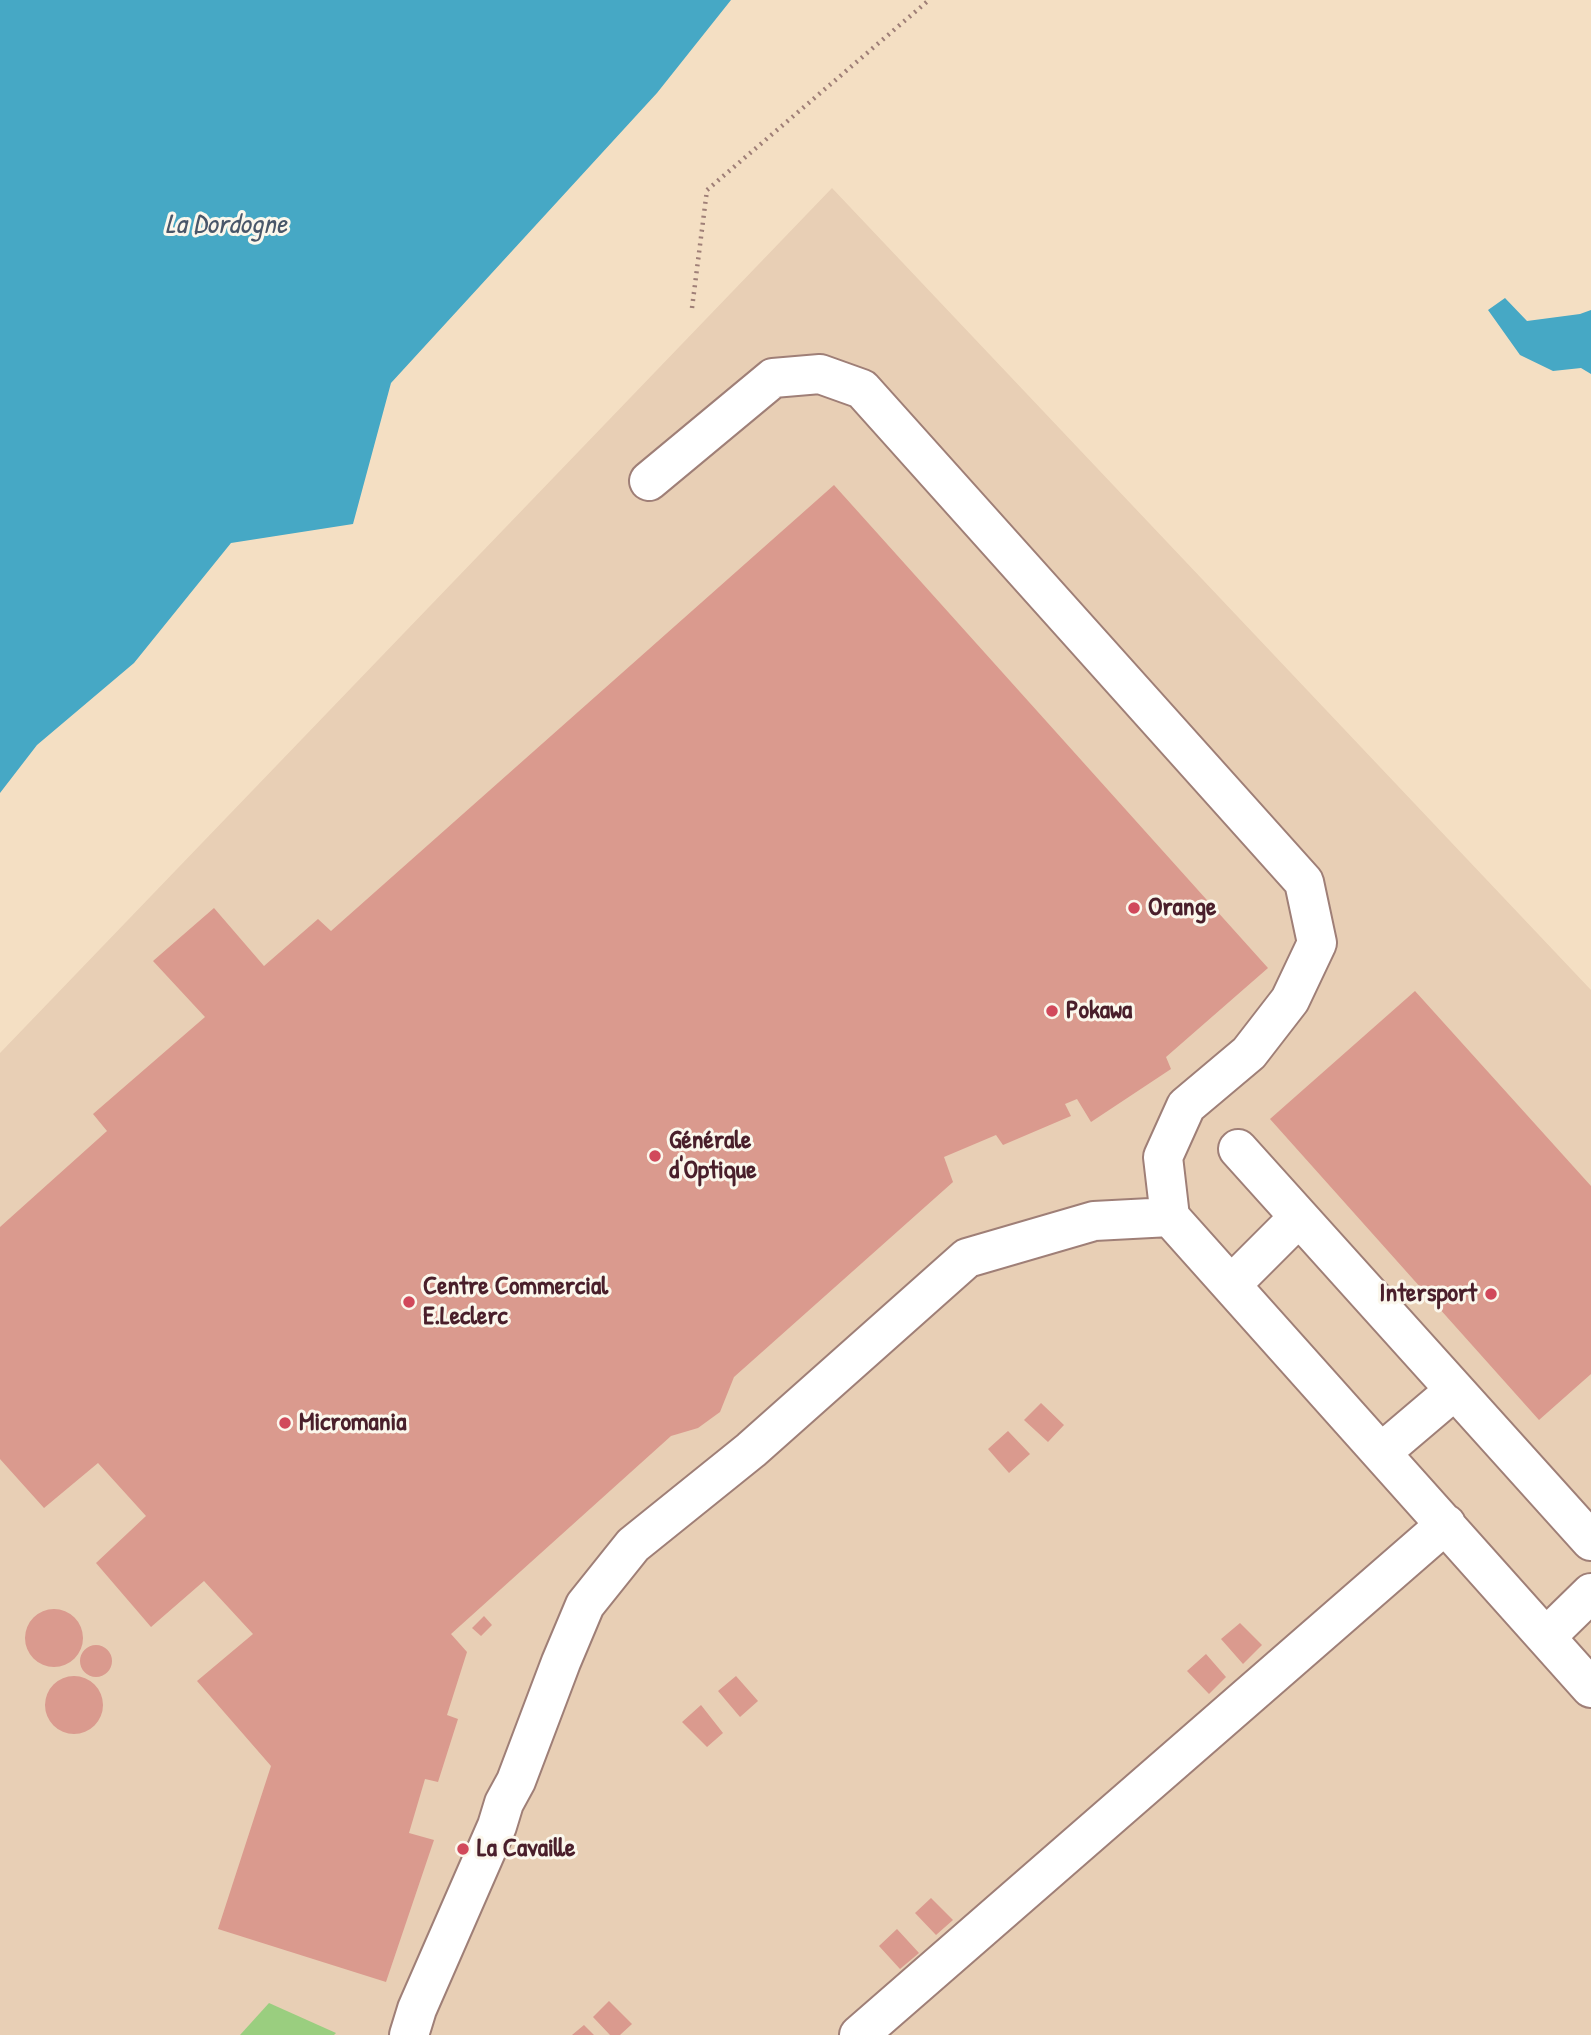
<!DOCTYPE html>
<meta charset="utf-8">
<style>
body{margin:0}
canvas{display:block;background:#f4dfc3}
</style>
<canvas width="1591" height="2035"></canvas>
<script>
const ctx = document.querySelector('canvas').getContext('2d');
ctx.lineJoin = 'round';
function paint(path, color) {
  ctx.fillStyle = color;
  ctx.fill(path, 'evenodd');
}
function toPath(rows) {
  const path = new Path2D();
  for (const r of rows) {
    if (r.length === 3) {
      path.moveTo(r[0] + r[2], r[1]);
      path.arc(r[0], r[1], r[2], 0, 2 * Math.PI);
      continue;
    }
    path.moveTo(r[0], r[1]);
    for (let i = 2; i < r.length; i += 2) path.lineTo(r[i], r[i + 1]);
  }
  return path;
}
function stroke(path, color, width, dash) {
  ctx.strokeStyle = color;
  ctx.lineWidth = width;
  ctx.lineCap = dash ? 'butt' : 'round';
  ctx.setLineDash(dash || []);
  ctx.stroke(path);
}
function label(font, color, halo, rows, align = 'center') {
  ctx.font = font + ' "Patrick Hand",sans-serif';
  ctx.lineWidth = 6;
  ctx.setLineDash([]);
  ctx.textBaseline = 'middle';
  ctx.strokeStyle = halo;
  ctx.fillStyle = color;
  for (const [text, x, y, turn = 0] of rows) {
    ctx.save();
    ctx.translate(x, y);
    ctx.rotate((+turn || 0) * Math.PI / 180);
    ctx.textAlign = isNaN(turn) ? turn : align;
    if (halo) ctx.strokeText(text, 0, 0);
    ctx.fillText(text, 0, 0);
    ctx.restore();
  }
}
paint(toPath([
 [832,188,1591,990,1591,2035,0,2035,0,1053]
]), '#e8cfb5');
paint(toPath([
 [269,2003,336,2033,334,2035,240,2035]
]), '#9ace7f');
paint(toPath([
 [0,0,731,0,657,93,391,383,353,524,231,543,134,663,37,745,0,793],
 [1505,298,1527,321,1580,314,1591,310,1591,374,1581,368,1553,371,1520,355,1488,310]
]), '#46a8c5');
paint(toPath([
 [834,485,1268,968,1166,1057,1171,1069,1091,1122,1077,1099,1065,1104,1071,1116,1003,1145,996,1135,944,1157,953,1182,734,1377,720,1412,698,1428,671,1436,451,1634,467,1652,447,1715,458,1719,438,1782,425,1779,409,1833,434,1840,386,1982,218,1929,271,1766,197,1681,253,1634,204,1581,151,1627,96,1563,146,1516,98,1463,44,1508,0,1459,0,1227,107,1131,93,1114,205,1017,153,961,214,908,264,966,318,919,331,931],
 [1415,991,1591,1186,1591,1374,1539,1420,1270,1119],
 [1041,1403,1064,1425,1048,1442,1024,1420],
 [1008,1431,1030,1454,1009,1473,988,1449],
 [54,1638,29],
 [484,1616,492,1625,481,1636,472,1628],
 [1240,1623,1262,1645,1243,1664,1221,1639],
 [96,1661,16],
 [1206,1654,1226,1677,1209,1694,1187,1671],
 [74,1705,29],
 [736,1676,758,1701,740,1717,718,1691],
 [701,1705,723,1733,707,1747,682,1722],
 [931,1898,953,1920,936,1935,915,1913],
 [897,1929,919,1953,900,1969,879,1946],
 [609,2001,632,2024,620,2035,610,2035,593,2017],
 [584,2025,594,2035,572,2035]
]), '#da9a8e');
const minor = toPath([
 [649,481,773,378,820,374,862,389,1304,882,1317,943,1290,1000,1249,1053,1186,1106,1163,1157,1170,1217,1591,1688],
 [1238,1149,1591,1541],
 [1231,1285,1299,1217],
 [1382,1452,1455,1390],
 [1546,1637,1591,1593],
 [409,2035,417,2009,497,1826,504,1803,516,1781,561,1662,585,1605,633,1545,751,1450,967,1258,1094,1221,1170,1217],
 [859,2035,1446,1524]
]);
stroke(minor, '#9f7f77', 42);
stroke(toPath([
 [692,308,707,190,929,0]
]), '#9f7f77', 4.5, [2, 5]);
stroke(minor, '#fff', 38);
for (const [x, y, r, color] of [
 [1134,908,7,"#d1495b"],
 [1052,1011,7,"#d1495b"],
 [655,1156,7,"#d1495b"],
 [1491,1294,7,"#d1495b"],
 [409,1302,7,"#d1495b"],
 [285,1423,7,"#d1495b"],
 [463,1849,7,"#d1495b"]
]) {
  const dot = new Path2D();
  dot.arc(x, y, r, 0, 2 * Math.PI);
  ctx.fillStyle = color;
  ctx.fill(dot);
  stroke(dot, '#fbf7ec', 2.5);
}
label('bold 26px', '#4a1f2b', '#fbf7ec', [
 ["Orange",1148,908],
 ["Pokawa",1066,1011],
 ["Générale",669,1141],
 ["d'Optique",669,1171],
 ["Centre Commercial",423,1287],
 ["E.Leclerc",423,1317],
 ["Intersport",1477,1294,"right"],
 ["Micromania",299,1423],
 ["La Cavaille",477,1849]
], 'left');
label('italic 28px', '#485669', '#fbf7ec', [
 ["La Dordogne",226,226]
]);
</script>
